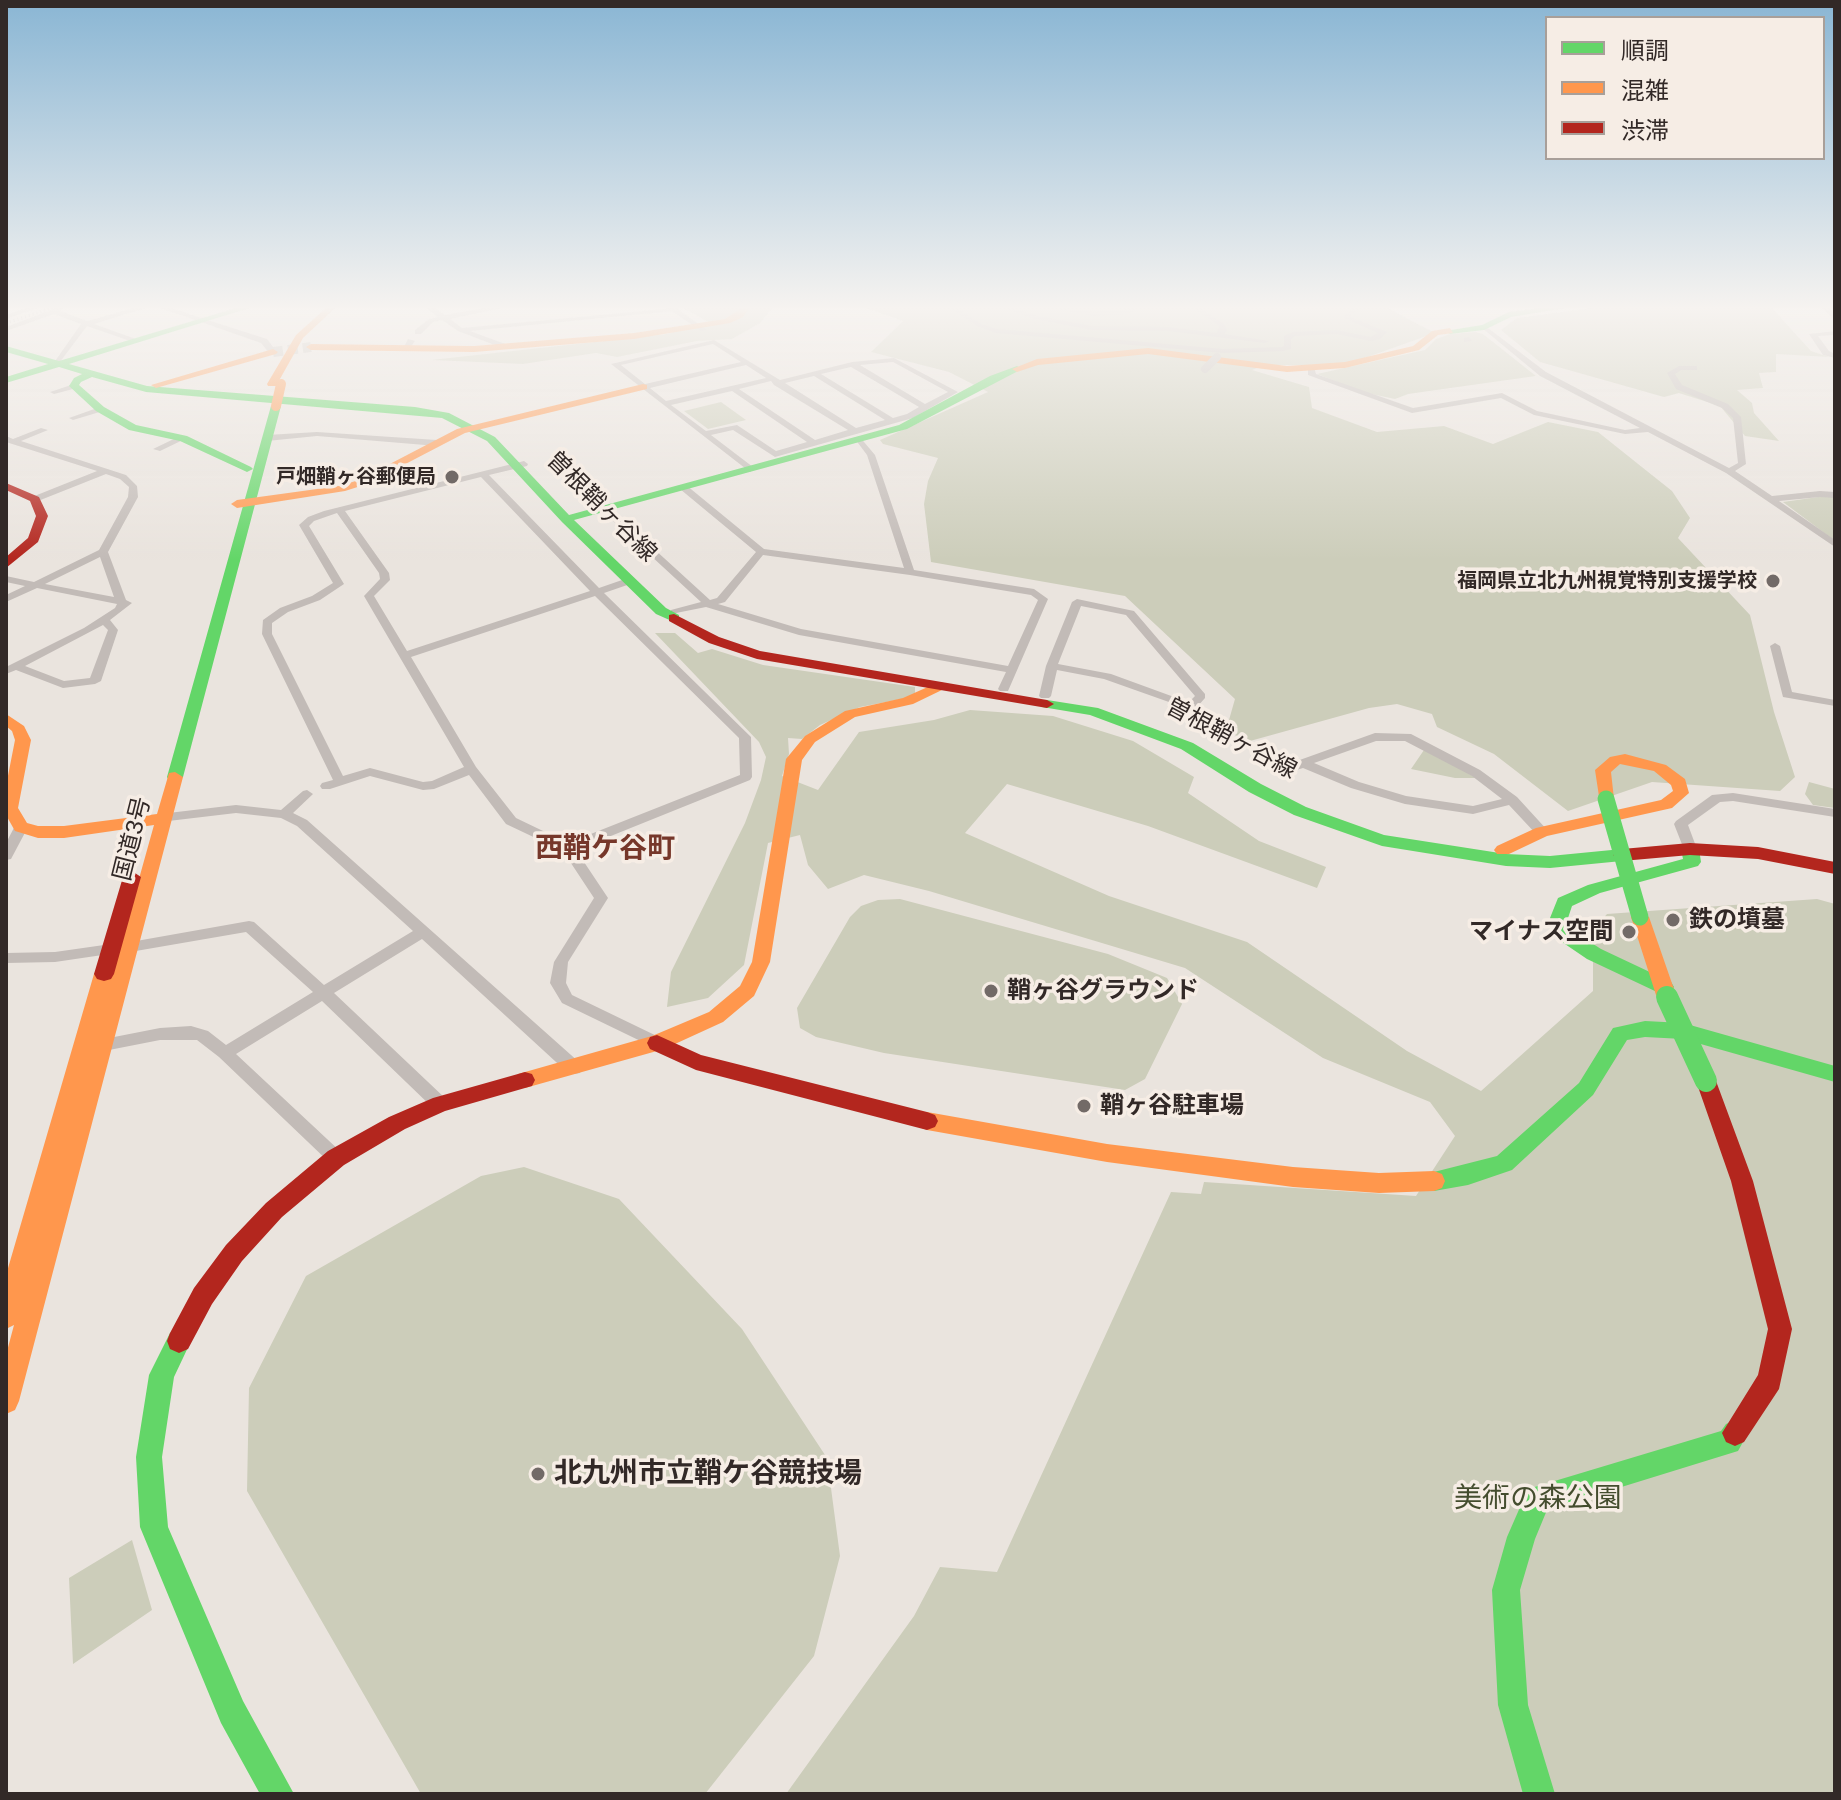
<!DOCTYPE html>
<meta charset="utf-8">
<style>
body{margin:0}
#map{position:relative;width:1841px;height:1800px;overflow:hidden;background:#eae4de;font-family:Helvetica,"Noto Sans JP",sans-serif}
canvas{display:block}
.frame{position:absolute;inset:0;border:8px solid #322927;pointer-events:none}
.legend{position:absolute;left:1545px;top:16px;width:280px;height:144px;box-sizing:border-box;background:#f6ede5;border:2px solid #a89f99;margin:0;padding:10px 14px;list-style:none;font-size:24px;color:#322927}
.legend li{display:flex;align-items:center;gap:16px;height:40px}
.legend b{width:40px;border:2px solid #a89f99}
</style>
<div id="map">
<canvas width="1841" height="1800"></canvas>
<div class="frame"></div>
<ul class="legend">
<li><b style="height:10px;background:#63d668"></b>順調</li>
<li><b style="height:10px;background:#ff974d"></b>混雑</li>
<li><b style="height:10px;background:#b3261e"></b>渋滞</li>
</ul>
</div>
<script>
const ctx = document.querySelector('canvas').getContext('2d');
ctx.lineJoin = 'round';
function paint(path, color) {
  ctx.fillStyle = color;
  ctx.fill(path, 'evenodd');
}
function toPath(rows) {
  const path = new Path2D();
  for (const r of rows) {
    path.moveTo(r[0], r[1]);
    for (let i = 2; i < r.length; i += 2) path.lineTo(r[i], r[i + 1]);
  }
  return path;
}
function stroke(path, color, width, dash) {
  ctx.strokeStyle = color;
  ctx.lineWidth = width;
  ctx.lineCap = dash ? 'butt' : 'round';
  ctx.setLineDash(dash || []);
  ctx.stroke(path);
}
function label(font, color, halo, rows, align = 'center') {
  ctx.font = font + ' Helvetica,"Noto Sans JP",sans-serif';
  ctx.lineWidth = 7;
  ctx.setLineDash([]);
  ctx.textBaseline = 'middle';
  ctx.strokeStyle = halo;
  ctx.fillStyle = color;
  for (const [text, x, y, turn = 0] of rows) {
    ctx.save();
    ctx.translate(x, y);
    ctx.rotate((+turn || 0) * Math.PI / 180);
    ctx.textAlign = isNaN(turn) ? turn : align;
    if (halo) ctx.strokeText(text, 0, 0);
    ctx.fillText(text, 0, 0);
    ctx.restore();
  }
}
paint(toPath([
 [684,308,772,308,760,323,732,339,697,341,617,357,596,353,523,364,431,360,667,334,708,322],
 [867,308,1387,308,1435,333,1345,365,1265,365,1252,370,1309,387,1312,408,1377,432,1444,426,1493,444,1548,422,1598,432,1672,491,1690,518,1678,538,1750,615,1774,712,1795,777,1780,791,1652,782,1568,811,1494,754,1437,727,1432,714,1397,704,1369,708,1250,741,1222,730,1229,720,1235,699,1125,596,931,562,924,504,928,481,938,458,883,444,880,440,988,392,949,372,871,352,903,321],
 [1595,308,1772,308,1811,351,1829,357,1776,354,1776,372,1759,373,1763,388,1737,390,1752,403,1754,413,1779,441,1745,436,1720,406,1679,393,1664,397,1540,362,1501,330,1517,318],
 [1475,332,1483,334,1536,376,1408,394,1395,399,1362,392,1317,374,1425,350,1436,339,1450,334],
 [721,402,746,420,708,429,684,411],
 [1825,496,1835,497,1835,541,1783,502],
 [655,633,675,633,698,653,712,649,763,665,915,687,915,694,907,698,860,707,820,725,802,739,788,738,789,754,782,776,818,790,859,732,934,720,970,710,1053,716,1133,741,1194,777,1188,793,1259,841,1326,867,1317,888,1148,826,1007,784,965,833,1109,896,1247,942,1407,1051,1481,1091,1593,991,1593,930,1607,914,1817,899,1835,904,1835,1794,786,1794,914,1616,940,1567,997,1572,1171,1192,1201,1194,1204,1182,1416,1196,1455,1136,1430,1102,1323,1058,1185,968,929,891,864,875,828,889,808,865,800,835,768,843,744,965,708,998,667,1007,671,972,745,823,761,780,766,757,759,742],
 [1424,750,1466,772,1476,778,1455,778,1411,769],
 [1809,782,1835,789,1835,808,1813,805,1805,794],
 [900,899,1108,954,1167,978,1182,1004,1145,1079,1125,1090,884,1053,816,1037,800,1028,797,1008,850,917,861,906,878,900],
 [524,1167,619,1199,742,1329,827,1458,840,1556,814,1656,705,1794,421,1794,247,1491,249,1388,306,1276,481,1176],
 [132,1540,152,1610,73,1664,69,1578]
]), '#cccdba');
stroke(toPath([
 [273,352,311,347]
]), '#c5bfb9', 10, [10, 5]);
paint(toPath([
 [28,308,37,308,6,319,6,315,28,308],
 [57,308,63,308,60,311,87,321,135,308,145,308,94,324,136,339,136,343,87,326,57,366,53,364,81,324,54,314,6,331,6,327,57,308],
 [161,308,170,308,267,339,277,352,270,354,261,343,161,308],
 [427,308,434,308,445,315,487,308,500,308,450,319,462,328,676,308,707,330,701,331,672,311,470,331,508,345,505,349,458,331,442,320,433,322,421,334,415,334,415,330,429,319,438,317,427,308],
 [950,308,957,308,981,324,997,329,1223,349,1282,347,1284,346,1284,336,1293,332,1336,330,1371,337,1374,335,1378,333,1344,318,1345,314,1356,308,1366,308,1354,312,1350,317,1387,332,1380,339,1371,341,1336,334,1295,336,1291,339,1291,349,1283,351,1223,353,996,333,977,326,950,308],
 [1003,308,1012,308,1038,316,1092,326,1168,327,1217,333,1219,326,1193,308,1200,308,1224,324,1227,330,1224,334,1269,341,1265,343,1168,331,1092,330,1035,319,1003,308],
 [1051,308,1094,312,1139,308,1129,314,1094,316,1051,308],
 [1822,308,1829,308,1835,314,1835,320,1822,308],
 [1484,325,1546,372,1729,468,1738,463,1733,418,1722,408,1676,389,1667,373,1679,366,1697,366,1697,370,1681,370,1675,374,1682,385,1728,404,1741,417,1746,464,1735,471,1772,496,1820,491,1835,492,1835,498,1820,497,1779,501,1835,540,1835,547,1726,473,1648,432,1625,434,1534,415,1501,398,1412,413,1308,375,1308,367,1314,367,1316,374,1413,408,1502,393,1537,411,1625,430,1640,428,1540,376,1482,328,1484,325],
 [1835,331,1835,335,1818,336,1829,351,1835,354,1835,358,1823,355,1809,334,1835,331],
 [1469,337,1472,341,1464,342,1464,338,1469,337],
 [408,339,415,341,409,349,403,349,408,339],
 [714,340,780,380,852,362,894,358,958,392,913,418,775,457,733,430,711,435,753,467,754,469,750,472,611,364,714,340],
 [713,344,741,362,645,384,621,365,713,344],
 [893,362,948,392,925,404,860,365,893,362],
 [746,365,766,378,666,401,650,388,746,365],
 [851,367,919,407,907,414,893,418,821,374,851,367],
 [814,376,885,420,856,428,785,383,814,376],
 [771,381,774,385,848,430,815,440,739,389,771,381],
 [732,391,807,442,776,451,737,425,706,431,671,405,732,391],
 [74,384,77,384,77,388,54,394,50,392,74,384],
 [100,407,104,409,103,411,73,420,69,418,100,407],
 [41,428,48,430,21,441,126,475,137,486,138,497,108,552,126,600,132,603,110,620,118,630,101,681,95,684,63,688,16,670,6,674,6,667,84,628,115,608,117,604,37,588,6,602,6,595,25,586,6,582,6,576,34,582,99,550,128,497,129,487,120,479,106,474,38,501,32,501,32,497,97,471,6,442,6,436,13,439,41,428],
 [100,557,114,597,45,584,100,557],
 [103,625,108,630,90,678,64,681,25,666,103,625],
 [317,432,437,440,441,443,437,446,317,436,267,441,263,438,267,435,317,432],
 [180,436,187,438,160,451,153,449,180,436],
 [859,436,875,455,914,570,1034,589,1048,599,1008,691,1000,691,998,689,1006,672,799,635,706,607,671,614,671,610,701,602,599,508,607,506,710,600,717,598,756,552,680,489,680,485,686,485,764,549,904,568,867,455,855,439,859,436],
 [763,555,910,575,1031,595,1038,600,1008,666,801,629,718,604,725,602,763,555],
 [524,461,528,464,527,466,489,475,599,588,625,579,633,579,633,583,604,593,751,737,752,777,750,780,576,850,608,898,568,962,566,983,572,995,663,1039,665,1043,663,1047,657,1049,562,1003,550,983,554,962,594,898,563,851,506,824,469,775,434,789,423,790,370,776,330,789,322,789,320,786,322,783,333,780,262,634,263,620,280,608,312,596,333,583,299,525,308,517,324,511,524,461],
 [481,477,590,591,407,651,374,596,390,580,389,573,345,511,481,477],
 [337,513,379,573,380,579,364,596,464,767,432,781,423,782,370,768,343,776,272,634,272,623,288,612,320,600,344,584,309,526,314,521,337,513],
 [595,596,739,738,740,775,568,843,516,818,476,767,411,657,595,596],
 [1077,599,1134,611,1205,694,1205,698,1197,707,1183,707,1104,679,1057,670,1051,696,1049,698,1041,698,1039,696,1046,666,1072,602,1077,599],
 [1081,606,1126,615,1195,696,1190,701,1185,701,1111,674,1058,664,1081,606],
 [1775,643,1780,646,1792,692,1835,700,1835,706,1783,697,1770,646,1775,643],
 [1375,733,1411,734,1480,770,1517,797,1549,832,1542,836,1537,835,1509,805,1473,814,1405,804,1351,788,1303,768,1287,773,1281,769,1283,766,1375,733],
 [1376,741,1405,741,1472,776,1502,799,1473,806,1406,796,1359,782,1314,763,1376,741],
 [307,790,313,794,293,813,307,820,580,1063,582,1068,580,1073,574,1074,568,1073,422,939,334,993,446,1099,448,1104,446,1109,440,1111,434,1109,322,1001,236,1054,342,1153,345,1158,342,1163,336,1165,330,1163,219,1057,197,1040,160,1040,104,1051,98,1049,96,1045,98,1041,104,1039,160,1028,191,1026,208,1031,226,1045,313,992,246,932,130,952,125,951,123,947,125,943,249,921,254,922,324,985,413,931,297,826,281,818,236,813,160,822,153,818,160,814,236,805,281,810,303,791,307,790],
 [1733,793,1835,809,1835,817,1733,801,1720,802,1688,825,1697,849,1695,852,1685,852,1674,824,1676,821,1712,795,1733,793],
 [21,823,28,827,11,859,6,860,6,843,16,824,21,823],
 [111,944,116,945,118,949,116,953,55,962,6,963,6,953,55,952,111,944]
]), '#c2bbb7');
paint(toPath([
 [236,308,249,308,69,364,147,386,415,407,449,413,495,437,569,515,899,425,990,376,1017,366,1022,369,907,429,574,520,666,608,679,615,679,621,674,622,656,614,562,522,487,441,442,418,146,392,92,377,81,382,79,385,104,407,136,425,187,436,251,467,253,469,247,472,180,441,129,430,96,411,69,386,74,378,82,374,59,367,6,383,6,377,48,364,6,352,6,346,59,361,236,308],
 [1542,308,1564,308,1511,317,1484,330,1450,334,1445,331,1482,325,1509,312,1542,308],
 [276,403,281,406,183,777,175,782,169,781,167,777,271,406,276,403],
 [1047,700,1098,708,1193,743,1261,784,1306,807,1384,835,1506,854,1550,856,1622,849,1631,855,1622,861,1550,868,1506,866,1382,846,1294,815,1249,792,1181,749,1090,715,1042,707,1040,704,1047,700],
 [1690,843,1699,849,1701,862,1698,866,1600,893,1572,906,1568,918,1576,933,1601,949,1671,982,1674,987,1671,992,1657,992,1587,959,1562,942,1550,918,1558,898,1588,885,1683,859,1681,849,1690,843],
 [1645,1021,1683,1023,1835,1066,1835,1082,1683,1039,1645,1037,1627,1040,1593,1095,1512,1170,1468,1185,1434,1191,1426,1188,1423,1181,1426,1174,1497,1156,1579,1083,1613,1028,1645,1021],
 [179,1329,188,1333,191,1341,174,1377,162,1457,168,1527,243,1701,294,1794,260,1794,221,1723,140,1527,136,1457,149,1375,170,1333,179,1329],
 [1735,1420,1744,1424,1748,1433,1738,1451,1547,1510,1535,1539,1520,1590,1528,1705,1555,1794,1523,1794,1498,1705,1492,1590,1507,1537,1528,1489,1721,1431,1726,1424,1735,1420]
]), '#63d668');
paint(toPath([
 [326,308,335,308,303,338,276,386,268,386,267,384,296,335,326,308],
 [741,308,749,308,743,317,730,323,634,339,474,352,311,350,306,347,311,344,474,346,634,333,725,319,741,308],
 [1450,328,1453,333,1438,335,1419,350,1345,368,1287,372,1148,354,1038,365,1017,372,1012,369,1037,359,1148,348,1287,366,1345,362,1413,346,1432,331,1450,328],
 [273,349,278,352,276,354,156,388,151,385,273,349],
 [643,384,647,385,647,389,465,433,367,484,345,491,237,508,231,504,237,500,339,486,359,480,457,429,643,384],
 [939,682,944,683,944,689,913,704,855,717,815,742,802,760,770,962,754,996,723,1022,664,1049,525,1088,518,1086,515,1080,518,1074,652,1036,709,1012,740,986,752,962,786,759,805,736,845,711,903,698,939,682],
 [6,714,24,726,31,740,18,808,27,823,38,826,64,826,157,814,169,773,175,772,183,777,19,1401,15,1410,6,1414,6,1355,14,1325,6,1329,6,1275,94,974,97,969,104,967,113,972,154,825,64,838,38,838,15,831,6,815,6,786,15,740,12,731,6,726,6,714],
 [1625,754,1666,765,1685,779,1689,793,1672,808,1547,836,1509,854,1497,854,1494,850,1497,846,1536,828,1661,800,1673,791,1671,785,1654,771,1620,764,1611,772,1614,799,1612,803,1600,803,1595,770,1610,757,1625,754],
 [1640,911,1649,917,1676,995,1673,1000,1659,1000,1656,995,1631,917,1640,911],
 [927,1112,1107,1144,1293,1167,1379,1173,1434,1171,1442,1174,1445,1181,1442,1188,1434,1191,1379,1193,1293,1187,1107,1162,927,1130,919,1127,916,1121,919,1115,927,1112]
]), '#ff974d');
paint(toPath([
 [6,483,39,497,48,516,38,542,6,568,6,557,28,538,36,516,30,501,6,490,6,483],
 [674,614,719,637,760,651,1047,700,1054,704,1047,708,757,659,709,643,669,621,669,615,674,614],
 [1690,843,1758,847,1835,862,1835,874,1758,859,1690,855,1622,861,1613,855,1622,849,1690,843],
 [132,871,141,877,114,974,111,979,104,981,97,979,94,974,123,877,132,871],
 [657,1035,701,1055,927,1112,935,1115,938,1121,935,1127,927,1130,696,1070,650,1049,647,1043,650,1037,657,1035],
 [525,1072,532,1074,535,1080,532,1086,445,1111,405,1129,344,1165,282,1217,242,1261,212,1304,188,1349,179,1353,170,1349,167,1341,170,1333,194,1288,226,1245,266,1203,328,1151,389,1117,433,1098,525,1072],
 [1706,1073,1713,1075,1716,1081,1753,1181,1792,1329,1779,1389,1744,1442,1735,1446,1726,1442,1722,1433,1758,1375,1768,1329,1731,1181,1696,1081,1699,1075,1706,1073]
]), '#b3261e');
stroke(toPath([
 [6,323,52,308]
]), '#aaa5a2', 3, [1, 3]);
stroke(toPath([
 [1205,369,1217,357]
]), '#c2bbb7', 8);
stroke(toPath([
 [1606,799,1640,917]
]), '#63d668', 17);
stroke(toPath([
 [1667,997,1706,1081]
]), '#63d668', 22);
stroke(toPath([
 [276,406,281,384]
]), '#ff974d', 10);
const sky = ctx.createLinearGradient(0, 0, 0, 560);
sky.addColorStop(0, '#8ab6d4');
sky.addColorStop(0.55, '#f6f3f0');
sky.addColorStop(1, '#f6f3f000');
ctx.fillStyle = sky;
ctx.fillRect(0, 0, 1841, 560);
for (const [x, y, r, color] of [
 [452,477,8,"#726a67"],
 [1773,581,8,"#726a67"],
 [1673,920,8,"#726a67"],
 [1629,932,8,"#726a67"],
 [991,991,8,"#726a67"],
 [1084,1106,8,"#726a67"],
 [538,1474,8,"#726a67"]
]) {
  const dot = new Path2D();
  dot.arc(x, y, r, 0, 2 * Math.PI);
  ctx.fillStyle = color;
  ctx.fill(dot);
  stroke(dot, '#f6ede5', 3);
}
label('bold 20px', '#322927', '#f6ede5', [
 ["戸畑鞘ヶ谷郵便局",436,477],
 ["福岡県立北九州視覚特別支援学校",1757,581]
], 'right');
label('24px', '#322927', '#f6ede5', [
 ["曽根鞘ヶ谷線",601,507,45],
 ["曽根鞘ヶ谷線",1231,739,28],
 ["国道3号",133,839,-76]
]);
label('bold 24px', '#322927', '#f6ede5', [
 ["鉄の墳墓",1689,920],
 ["マイナス空間",1613,932,"right"],
 ["鞘ヶ谷グラウンド",1007,991],
 ["鞘ヶ谷駐車場",1100,1106]
], 'left');
label('bold 28px', '#76372a', '#f6ede5', [
 ["西鞘ケ谷町",605,849]
]);
label('bold 28px', '#322927', '#f6ede5', [
 ["北九州市立鞘ケ谷競技場",554,1474]
], 'left');
label('28px', '#444d2e', '#f6ede5', [
 ["美術の森公園",1538,1499]
]);
</script>
